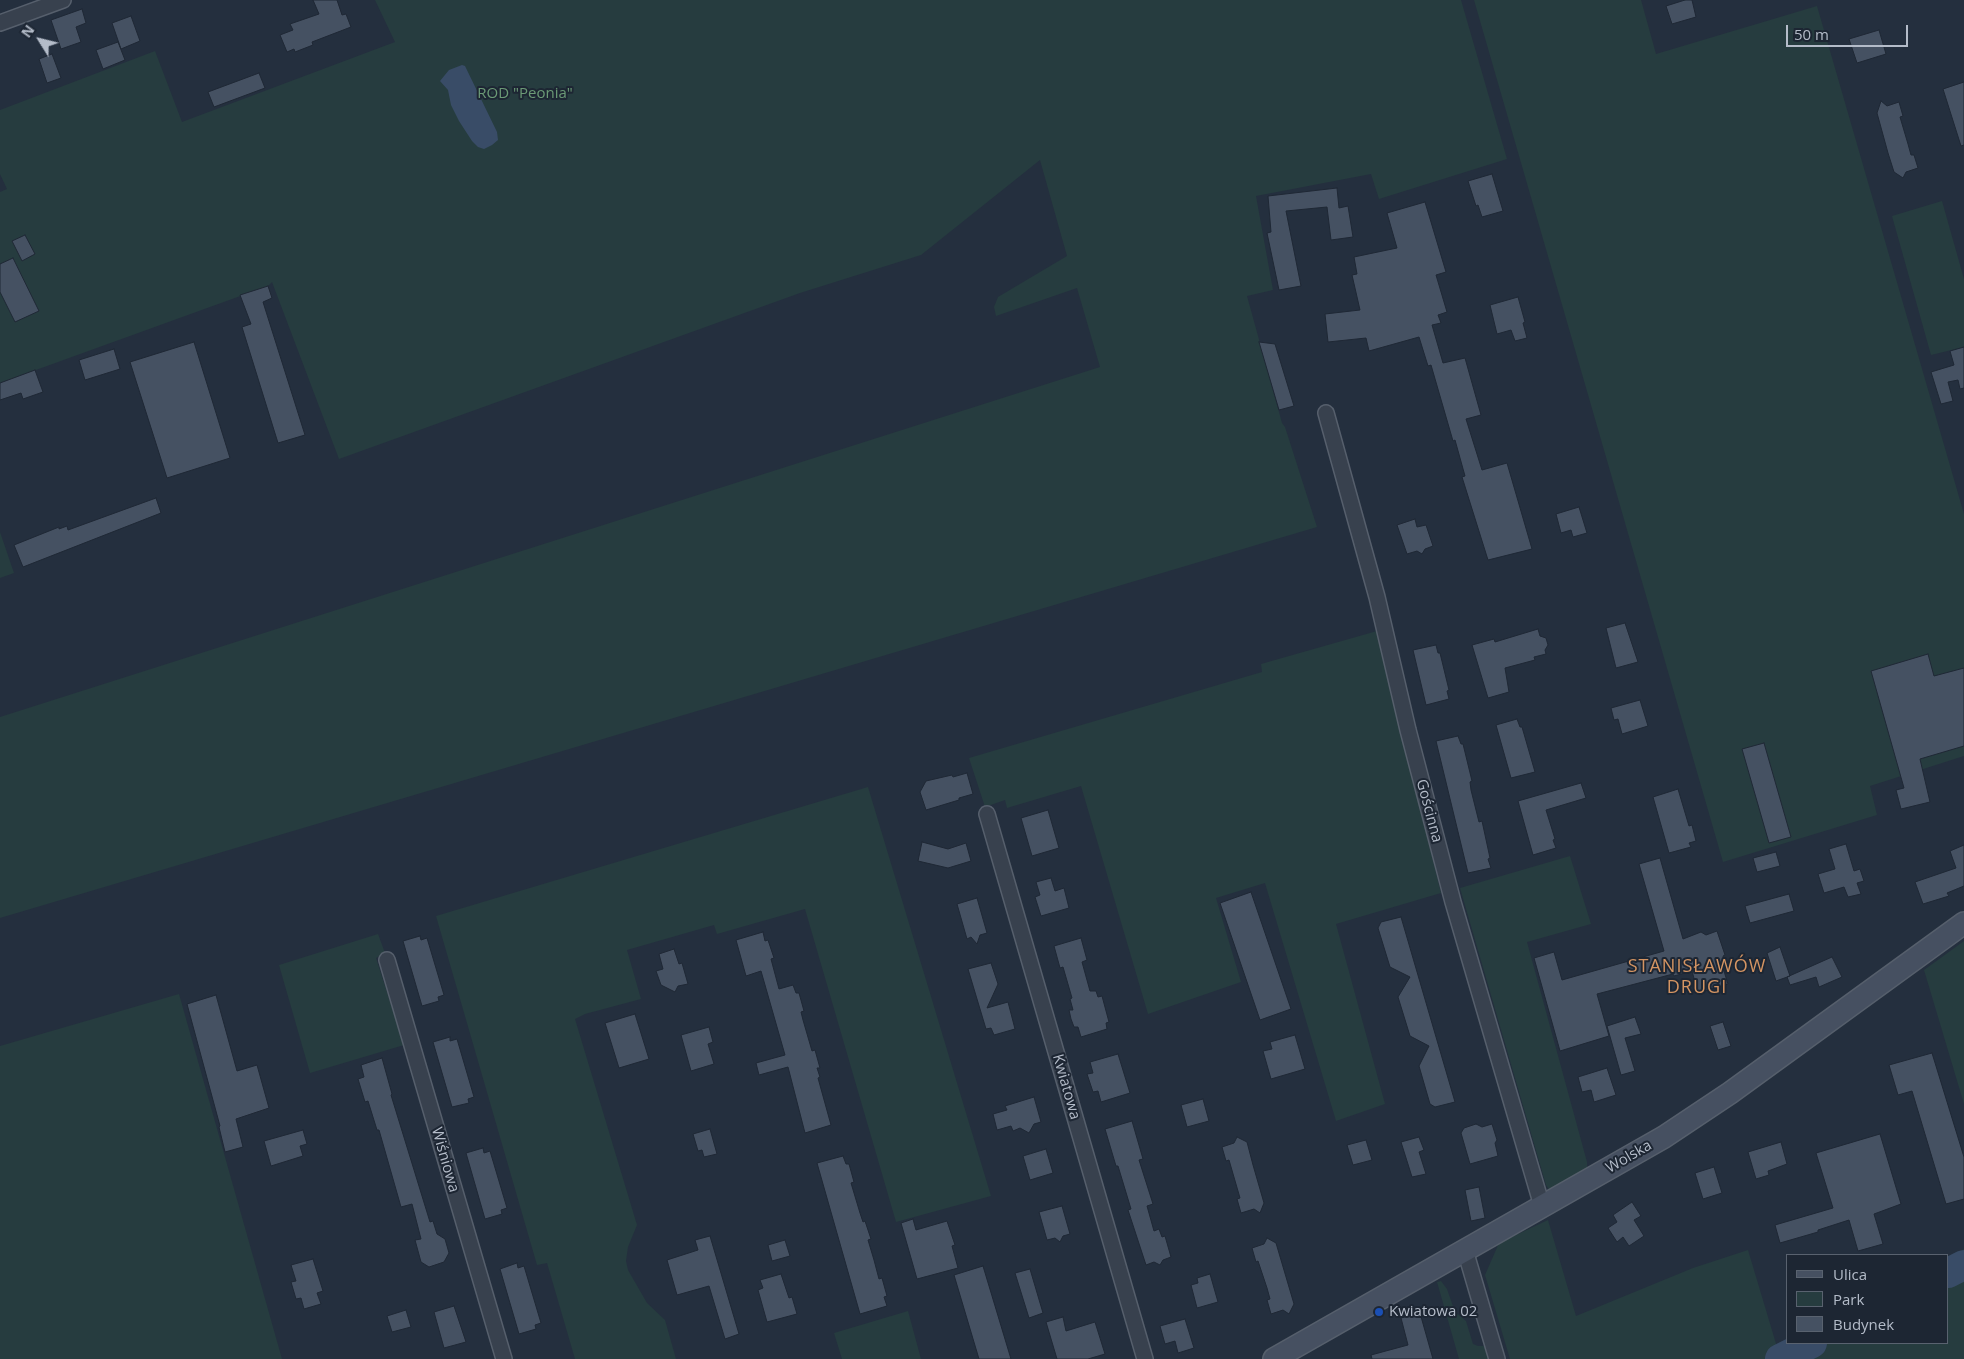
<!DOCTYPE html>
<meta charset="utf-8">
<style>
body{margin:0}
#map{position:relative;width:1964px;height:1359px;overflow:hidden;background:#242f3e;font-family:"Open Sans",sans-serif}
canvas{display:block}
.legend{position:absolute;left:1786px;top:1254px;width:162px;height:90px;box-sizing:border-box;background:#1d2633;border:1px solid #59626f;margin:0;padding:6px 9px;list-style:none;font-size:15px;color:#b4bcc9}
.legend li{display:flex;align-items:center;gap:10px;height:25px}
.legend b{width:25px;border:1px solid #59626f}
.north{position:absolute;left:15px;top:15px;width:50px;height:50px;-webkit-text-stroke:4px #1d2633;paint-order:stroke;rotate:306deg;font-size:14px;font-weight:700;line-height:20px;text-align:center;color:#b4bcc9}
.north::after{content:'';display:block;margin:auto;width:18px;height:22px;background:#b4bcc9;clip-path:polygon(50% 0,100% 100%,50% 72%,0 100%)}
.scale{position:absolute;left:1786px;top:25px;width:122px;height:22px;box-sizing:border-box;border:2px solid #b4bcc9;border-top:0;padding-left:6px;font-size:15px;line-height:18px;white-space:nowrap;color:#b4bcc9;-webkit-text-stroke:4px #1d2633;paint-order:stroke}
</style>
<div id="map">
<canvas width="1964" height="1359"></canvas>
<ul class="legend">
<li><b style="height:6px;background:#465061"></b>Ulica</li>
<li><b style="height:14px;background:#263c3f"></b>Park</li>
<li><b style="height:14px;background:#455162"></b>Budynek</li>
</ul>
<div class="north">N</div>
<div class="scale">50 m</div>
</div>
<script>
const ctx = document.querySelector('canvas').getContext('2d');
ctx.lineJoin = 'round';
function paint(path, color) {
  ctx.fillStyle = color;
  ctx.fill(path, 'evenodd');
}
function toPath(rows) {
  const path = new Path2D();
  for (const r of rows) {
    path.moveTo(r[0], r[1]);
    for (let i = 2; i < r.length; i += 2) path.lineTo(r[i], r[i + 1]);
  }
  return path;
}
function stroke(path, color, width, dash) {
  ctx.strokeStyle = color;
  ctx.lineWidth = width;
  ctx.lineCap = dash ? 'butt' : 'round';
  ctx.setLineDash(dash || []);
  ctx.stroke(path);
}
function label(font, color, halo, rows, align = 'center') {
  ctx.font = font + ' "Open Sans",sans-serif';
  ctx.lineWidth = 4;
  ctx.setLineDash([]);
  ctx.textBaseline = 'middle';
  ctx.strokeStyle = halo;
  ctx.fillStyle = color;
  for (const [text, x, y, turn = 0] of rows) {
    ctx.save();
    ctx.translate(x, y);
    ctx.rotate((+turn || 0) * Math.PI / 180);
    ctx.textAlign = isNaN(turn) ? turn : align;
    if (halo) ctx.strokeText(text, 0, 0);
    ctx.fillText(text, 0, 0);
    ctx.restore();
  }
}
paint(toPath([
 [375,0,1461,0,1507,159,1379,199,1371,174,1256,196,1273,290,1247,296,1282,423,1285,427,1317,527,0,918,0,717,1100,367,1077,288,996,316,994,307,998,297,1067,256,1040,160,921,255,800,293,339,459,272,282,268,286,0,383,0,192,7,189,0,174,0,110,155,51,182,122,395,42],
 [1474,0,1641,0,1656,54,1817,6,1964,514,1964,756,1870,786,1877,815,1723,862],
 [1942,201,1964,279,1964,347,1931,355,1892,216],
 [0,532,14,573,0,578],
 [1377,631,1441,893,1336,924,1385,1104,1336,1121,1265,883,1216,898,1241,982,1148,1014,1081,786,1007,808,1005,800,985,807,969,758,1262,672,1261,664],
 [868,787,991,1196,896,1222,805,909,717,934,714,925,627,950,641,999,585,1014,575,1019,637,1225,628,1247,626,1261,628,1270,647,1303,665,1320,676,1359,575,1359,547,1263,537,1265,436,916],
 [1570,856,1591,924,1527,942,1587,1162,1587,1168,1550,1191,1546,1185,1460,888],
 [378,934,385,953,376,958,404,1045,310,1073,279,965],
 [1964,941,1964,1104,1924,970],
 [179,994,282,1359,0,1359,0,1046],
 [1548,1220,1576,1316,1693,1268,1748,1250,1777,1347,1788,1342,1948,1343,1948,1259,1964,1249,1964,1359,1510,1359,1485,1275,1499,1243],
 [1441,1281,1447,1289,1455,1312,1466,1321,1473,1344,1478,1346,1488,1346,1492,1359,1459,1359,1437,1282],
 [908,1311,921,1359,842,1359,834,1333]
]), '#263c3f');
paint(toPath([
 [462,65,465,66,497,132,498,140,492,145,484,149,478,147,472,141,459,121,451,105,448,90,440,81,449,70]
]), '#394c67');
stroke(toPath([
 [1948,1273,1964,1265],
 [1780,1359,1812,1343]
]), '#394c67', 30);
const building = toPath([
 [313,0,337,0,342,15,346,14,351,27,312,42,313,45,295,52,294,49,287,52,280,35,293,30,290,24,319,14,313,0],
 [1685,0,1692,0,1696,17,1672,24,1666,6,1685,0],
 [82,9,86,23,76,27,81,42,61,49,51,20,82,9],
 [131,16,140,41,121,49,112,23,131,16],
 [1879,30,1886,54,1857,63,1849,39,1879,30],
 [118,42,125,60,103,69,96,50,118,42],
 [52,54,61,78,47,83,39,59,52,54],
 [259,73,265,88,214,107,208,92,259,73],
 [1964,82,1964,145,1961,146,1943,89,1964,82],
 [1881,101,1887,106,1899,102,1903,116,1900,117,1908,144,1911,155,1914,155,1918,168,1906,172,1903,178,1894,172,1888,153,1877,113,1881,101],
 [1492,174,1503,211,1482,217,1478,205,1476,206,1468,181,1492,174],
 [1337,188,1339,208,1348,206,1353,237,1331,240,1327,207,1286,211,1301,286,1279,290,1267,233,1271,232,1268,196,1337,188],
 [1425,202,1446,272,1436,275,1447,312,1438,315,1441,323,1432,325,1443,363,1465,358,1481,415,1466,419,1482,470,1507,463,1532,549,1488,560,1462,477,1465,476,1455,440,1453,441,1431,365,1428,366,1419,337,1369,351,1366,338,1328,342,1325,314,1360,310,1352,275,1357,274,1354,257,1397,248,1387,213,1425,202],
 [25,235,35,254,22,261,12,241,25,235],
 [13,258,39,311,15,322,0,292,0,264,13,258],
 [268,286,272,298,263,302,305,435,278,443,242,327,251,324,240,295,268,286],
 [1518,297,1525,322,1523,323,1527,338,1515,341,1511,330,1497,334,1490,305,1518,297],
 [194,342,230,458,167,478,130,362,194,342],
 [1259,342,1275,344,1294,406,1279,410,1259,342],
 [1964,347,1964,388,1960,389,1958,380,1948,382,1953,401,1941,404,1931,372,1954,365,1950,351,1964,347],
 [114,349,120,369,85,380,79,360,114,349],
 [35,370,43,392,23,399,21,393,0,400,0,383,35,370],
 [156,498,161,513,23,567,14,545,59,527,59,529,67,526,68,530,156,498],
 [1579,507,1587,533,1573,537,1571,530,1561,533,1556,514,1579,507],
 [1415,519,1417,527,1426,525,1433,546,1425,549,1422,554,1417,551,1407,554,1397,525,1415,519],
 [1625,623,1638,662,1616,668,1606,628,1625,623],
 [1538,629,1540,636,1546,638,1548,645,1545,650,1546,654,1534,657,1535,660,1505,668,1509,692,1488,698,1472,645,1494,639,1495,642,1538,629],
 [1436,645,1438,653,1440,653,1449,690,1447,691,1449,699,1426,705,1413,650,1436,645],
 [1928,654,1934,676,1964,668,1964,746,1920,759,1930,802,1901,809,1896,790,1904,788,1871,671,1928,654],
 [1640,700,1648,726,1622,734,1618,719,1614,720,1611,708,1640,700],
 [1517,719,1520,727,1522,727,1535,772,1511,778,1496,725,1517,719],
 [1458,736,1461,744,1463,744,1472,781,1470,782,1471,790,1479,822,1482,821,1490,858,1488,859,1491,868,1468,873,1436,741,1458,736],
 [1764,743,1791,837,1769,843,1742,749,1764,743],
 [967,773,973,794,959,798,959,800,926,810,920,792,926,781,952,775,953,777,967,773],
 [1581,783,1586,798,1546,810,1555,839,1553,840,1556,848,1533,855,1518,801,1581,783],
 [1678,789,1689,826,1692,825,1696,841,1689,843,1691,847,1669,853,1653,797,1678,789],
 [1048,810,1059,848,1032,856,1021,818,1048,810],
 [922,842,948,849,966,843,971,861,948,868,918,861,922,842],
 [1846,844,1854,871,1860,869,1864,881,1857,883,1861,894,1848,897,1844,887,1824,893,1818,874,1835,869,1829,849,1846,844],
 [1964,845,1964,886,1947,893,1949,896,1923,904,1915,882,1956,868,1950,851,1964,845],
 [1776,852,1780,866,1757,872,1753,858,1776,852],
 [1660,858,1683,939,1701,932,1706,935,1717,931,1725,955,1723,956,1726,967,1723,968,1728,984,1698,993,1692,971,1674,976,1673,974,1597,994,1609,1036,1560,1051,1534,958,1554,952,1562,980,1664,951,1639,864,1660,858],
 [1051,878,1055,891,1064,888,1069,908,1041,916,1035,897,1040,895,1036,882,1051,878],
 [1251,892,1291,1009,1260,1020,1220,903,1251,892],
 [1789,894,1794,911,1750,923,1745,906,1789,894],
 [977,898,987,933,980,935,977,944,971,937,967,939,957,904,977,898],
 [1401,917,1455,1102,1435,1107,1430,1104,1419,1066,1429,1046,1410,1036,1398,997,1410,977,1390,967,1378,928,1381,922,1401,917],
 [763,932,765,941,768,940,774,958,771,959,779,989,793,985,796,993,799,993,804,1011,801,1012,803,1020,812,1051,815,1050,820,1068,817,1068,820,1077,818,1078,831,1125,805,1133,788,1067,759,1075,756,1063,785,1055,761,971,746,976,736,940,763,932],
 [420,936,421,940,427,938,444,995,438,997,439,1001,422,1006,403,941,420,936],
 [1081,938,1087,960,1082,962,1090,991,1096,991,1098,997,1102,996,1109,1022,1106,1023,1107,1029,1081,1037,1078,1027,1074,1027,1071,1019,1069,1010,1073,1010,1070,999,1072,998,1063,967,1060,968,1054,946,1081,938],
 [1780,947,1790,976,1776,981,1767,953,1780,947],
 [674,949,679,964,682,963,688,984,678,986,675,992,661,985,656,971,663,969,659,954,674,949],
 [1832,957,1842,977,1819,987,1816,977,1790,985,1787,977,1832,957],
 [991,963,998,984,987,1008,1008,1002,1015,1029,994,1035,991,1028,986,1029,968,969,991,963],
 [216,995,237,1071,257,1065,269,1108,236,1119,243,1147,225,1152,219,1127,220,1126,187,1004,216,995],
 [635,1014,649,1059,619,1068,605,1023,635,1014],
 [1635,1017,1641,1034,1625,1038,1635,1071,1621,1075,1607,1026,1635,1017],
 [1723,1022,1731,1046,1718,1050,1710,1026,1723,1022],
 [709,1027,713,1042,708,1044,714,1064,691,1071,681,1035,709,1027],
 [1295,1035,1305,1069,1271,1079,1263,1051,1272,1049,1270,1042,1295,1035],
 [450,1037,450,1041,457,1039,474,1097,468,1099,469,1103,452,1107,433,1042,450,1037],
 [1932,1053,1964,1157,1964,1199,1946,1204,1912,1091,1898,1095,1889,1065,1932,1053],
 [1118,1054,1130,1093,1101,1102,1098,1091,1093,1092,1087,1074,1093,1073,1090,1062,1118,1054],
 [382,1058,392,1094,391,1095,430,1222,433,1221,437,1234,445,1239,449,1253,444,1262,429,1267,421,1262,415,1240,421,1239,412,1204,401,1207,379,1130,377,1130,368,1101,365,1102,358,1079,364,1077,361,1065,382,1058],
 [1607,1068,1616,1095,1594,1102,1591,1090,1582,1092,1578,1077,1607,1068],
 [1034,1097,1041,1122,1034,1124,1029,1133,1020,1128,1013,1131,1011,1126,997,1130,993,1114,1007,1110,1005,1106,1034,1097],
 [1203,1099,1209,1121,1187,1127,1181,1105,1203,1099],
 [1132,1121,1143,1159,1139,1160,1153,1204,1147,1206,1154,1231,1159,1229,1162,1237,1165,1236,1171,1257,1163,1260,1160,1265,1154,1262,1146,1265,1128,1210,1131,1209,1118,1166,1116,1166,1105,1129,1132,1121],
 [1476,1124,1482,1127,1492,1124,1497,1140,1495,1143,1498,1156,1470,1164,1461,1133,1464,1128,1476,1124],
 [710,1129,717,1154,704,1157,702,1150,698,1151,693,1134,710,1129],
 [303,1130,307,1144,300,1146,303,1156,271,1166,264,1141,303,1130],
 [1880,1134,1901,1204,1874,1214,1883,1244,1858,1251,1849,1220,1818,1230,1818,1232,1780,1243,1775,1225,1833,1208,1816,1153,1880,1134],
 [1237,1137,1247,1142,1253,1165,1264,1203,1260,1213,1254,1209,1241,1213,1237,1199,1240,1198,1229,1160,1226,1161,1222,1147,1234,1143,1237,1137],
 [1419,1137,1424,1150,1419,1152,1426,1174,1412,1177,1401,1142,1419,1137],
 [1366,1140,1372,1160,1353,1165,1347,1145,1366,1140],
 [1781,1142,1787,1164,1768,1171,1769,1175,1756,1179,1748,1152,1781,1142],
 [483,1148,484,1153,490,1151,507,1208,501,1210,502,1214,485,1219,466,1153,483,1148],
 [1046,1149,1053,1173,1030,1180,1023,1156,1046,1149],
 [843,1156,846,1164,849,1164,854,1182,851,1183,860,1213,863,1222,865,1221,871,1239,868,1240,874,1260,879,1279,882,1278,887,1296,884,1297,887,1306,860,1314,817,1163,843,1156],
 [1714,1167,1722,1193,1703,1199,1695,1173,1714,1167],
 [1479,1187,1485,1218,1471,1221,1465,1190,1479,1187],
 [1632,1202,1641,1216,1634,1220,1644,1236,1629,1246,1623,1237,1617,1242,1608,1228,1617,1222,1613,1215,1632,1202],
 [1062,1206,1070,1234,1063,1236,1060,1242,1055,1238,1047,1240,1039,1212,1062,1206],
 [913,1219,916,1230,947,1221,955,1245,952,1246,958,1268,917,1279,901,1223,913,1219],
 [710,1236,739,1334,725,1339,709,1286,677,1295,667,1260,698,1250,695,1240,710,1236],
 [1267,1238,1276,1243,1294,1304,1289,1314,1283,1310,1271,1314,1267,1300,1270,1299,1267,1288,1258,1261,1256,1262,1252,1248,1264,1244,1267,1238],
 [785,1240,790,1256,772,1261,768,1245,785,1240],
 [313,1259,323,1291,317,1293,321,1304,304,1309,301,1298,296,1299,291,1282,296,1281,291,1265,313,1259],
 [517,1263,518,1268,524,1266,541,1323,535,1325,536,1329,519,1334,500,1269,517,1263],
 [983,1266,1011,1359,979,1359,954,1275,983,1266],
 [1030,1269,1043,1313,1029,1318,1015,1273,1030,1269],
 [781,1274,789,1298,792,1297,797,1314,767,1322,758,1290,763,1288,760,1280,781,1274],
 [1210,1274,1218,1302,1197,1308,1191,1285,1198,1283,1197,1278,1210,1274],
 [454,1306,466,1342,444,1348,434,1312,454,1306],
 [406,1310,411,1327,392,1332,387,1316,406,1310],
 [1420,1313,1433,1359,1372,1359,1371,1355,1408,1345,1401,1318,1420,1313],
 [1063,1317,1066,1331,1095,1322,1105,1354,1088,1359,1057,1359,1046,1322,1063,1317],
 [1185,1319,1194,1348,1178,1353,1175,1341,1165,1344,1160,1326,1185,1319]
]);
paint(building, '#455162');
stroke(building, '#1f2835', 1);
const street = toPath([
 [0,23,63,0],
 [1326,413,1377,597,1408,730,1453,902,1542,1206],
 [987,814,1145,1359],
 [387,960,504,1359],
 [1465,1250,1497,1359]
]);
const secondary = toPath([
 [1274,1359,1664,1137,1730,1093,1964,923]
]);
stroke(street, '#565f6c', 18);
stroke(secondary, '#565f6c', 24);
stroke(street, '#38414e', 15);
stroke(secondary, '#465061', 21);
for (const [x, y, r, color] of [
 [1379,1312,5,"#1a4fb4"]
]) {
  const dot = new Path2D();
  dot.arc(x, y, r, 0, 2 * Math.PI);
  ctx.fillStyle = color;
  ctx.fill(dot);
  stroke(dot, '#1d2633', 2);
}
label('15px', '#6b9a76', '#1d2633', [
 ["ROD \"Peonia\"",525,94]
]);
label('15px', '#b4bcc9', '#1d2633', [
 ["Gościnna",1429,811,75],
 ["Kwiatowa",1066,1087,74],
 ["Wolska",1629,1157,-30],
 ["Wiśniowa",445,1160,74]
]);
label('15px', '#b4bcc9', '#1d2633', [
 ["Kwiatowa 02",1389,1312]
], 'left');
ctx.letterSpacing = '1px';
label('18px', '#d59563', '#1d2633', [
 ["STANISŁAWÓW",1697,967],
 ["DRUGI",1697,988]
]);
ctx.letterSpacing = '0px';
</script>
